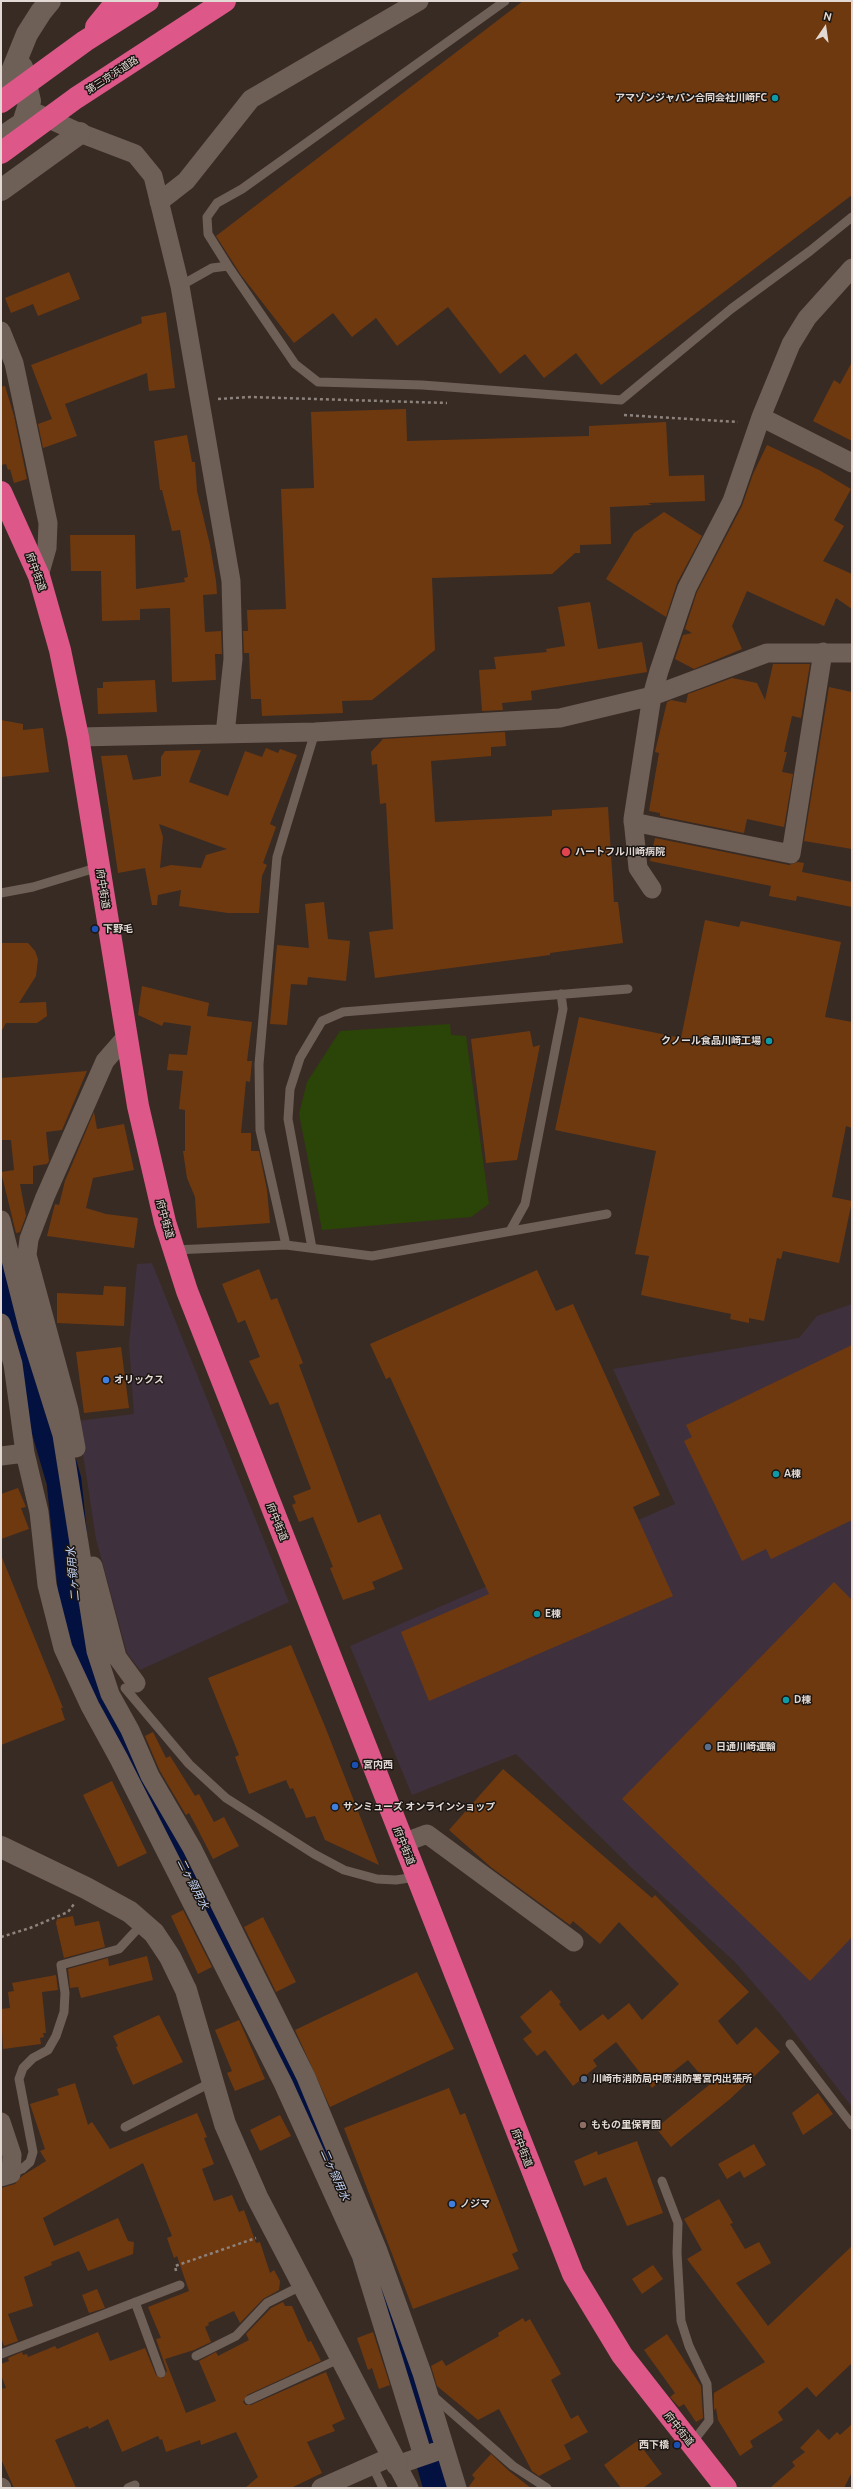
<!DOCTYPE html>
<meta charset="utf-8">
<style>
body{margin:0}
#map{position:relative;width:853px;height:2489px;overflow:hidden;background:#382b24;font-family:Ubuntu,sans-serif}
canvas{display:block}
.frame{position:absolute;inset:0;border:2px solid #e2d9d4;pointer-events:none}
.north{position:absolute;left:805px;top:8px;width:40px;height:40px;-webkit-text-stroke:3px #1b1512;paint-order:stroke;rotate:13deg;font-size:11px;font-weight:700;line-height:16px;text-align:center;color:#e2d9d4}
.north::after{content:'';display:block;margin:auto;width:14px;height:18px;background:#e2d9d4;clip-path:polygon(50% 0,100% 100%,50% 72%,0 100%)}
</style>
<div id="map">
<canvas width="853" height="2489"></canvas>
<div class="frame"></div>
<div class="north">N</div>
</div>
<script>
const ctx = document.querySelector('canvas').getContext('2d');
ctx.lineJoin = 'round';
function paint(path, color) {
  ctx.fillStyle = color;
  ctx.fill(path, 'evenodd');
}
function toPath(rows) {
  const path = new Path2D();
  for (const r of rows) {
    path.moveTo(r[0], r[1]);
    for (let i = 2; i < r.length; i += 2) path.lineTo(r[i], r[i + 1]);
  }
  return path;
}
function stroke(path, color, width, dash) {
  ctx.strokeStyle = color;
  ctx.lineWidth = width;
  ctx.lineCap = dash ? 'butt' : 'round';
  ctx.setLineDash(dash || []);
  ctx.stroke(path);
}
function label(font, color, halo, rows, align = 'center') {
  ctx.font = font + ' Ubuntu,"Noto Sans JP",sans-serif';
  ctx.lineWidth = 3;
  ctx.setLineDash([]);
  ctx.textBaseline = 'middle';
  ctx.strokeStyle = halo;
  ctx.fillStyle = color;
  for (const [text, x, y, turn = 0] of rows) {
    ctx.save();
    ctx.translate(x, y);
    ctx.rotate((+turn || 0) * Math.PI / 180);
    ctx.textAlign = isNaN(turn) ? turn : align;
    if (halo) ctx.strokeText(text, 0, 0);
    ctx.fillText(text, 0, 0);
    ctx.restore();
  }
}
paint(toPath([
 [152,1263,289,1602,140,1670,127,1653,96,1539,78,1421,134,1414,129,1344,137,1264],
 [852,1304,852,2107,781,2015,735,1962,638,1874,516,1754,412,1795,350,1646,675,1504,613,1369,799,1338,817,1316]
]), '#3f303d');
paint(toPath([
 [450,1024,451,1035,466,1036,489,1204,471,1217,322,1230,299,1114,307,1082,340,1031]
]), '#2b4407');
stroke(toPath([
 [1,1264,64,1481,75,1587,76,1635,86,1670,301,2099,338,2182],
 [365,2242,409,2374,441,2488]
]), '#031140', 35);
paint(toPath([
 [523,1,852,1,852,195,601,385,576,353,544,378,525,354,500,374,448,307,397,346,376,318,352,337,333,313,294,343,241,275,216,236],
 [69,272,80,299,38,316,33,304,11,313,5,298],
 [166,312,175,388,149,391,147,373,65,404,77,436,43,448,38,424,52,419,31,365,142,323,141,317],
 [852,362,852,441,813,421,834,380,840,384],
 [5,386,14,416,27,479,14,483,10,469,8,470,6,464,1,465,1,387],
 [406,409,407,441,589,436,589,426,666,422,669,476,704,475,705,501,648,503,652,505,610,507,611,544,580,545,580,553,575,553,552,574,432,578,435,650,372,700,342,701,343,713,262,716,261,699,251,699,249,653,244,653,243,631,248,631,247,610,286,609,281,489,314,488,311,412],
 [187,435,192,462,195,462,197,491,210,545,216,581,217,594,203,595,205,632,221,631,222,654,215,654,216,680,172,682,170,608,140,609,140,620,102,621,101,571,71,571,70,535,135,535,136,589,185,582,184,578,188,577,180,530,172,531,162,490,160,490,154,441],
 [767,445,819,470,851,489,834,520,844,526,823,561,852,574,852,609,836,598,824,626,747,591,732,626,742,649,694,669,675,659,683,635,692,633,685,629,697,592,742,506,753,474],
 [664,512,702,536,677,583,666,617,606,579,634,533],
 [590,602,598,649,642,642,647,672,531,691,532,700,502,703,503,710,482,711,479,670,496,669,494,657,547,652,546,649,565,646,558,607],
 [773,664,810,664,801,718,792,716,784,752,787,752,782,772,793,774,784,827,747,819,744,833,660,816,660,813,649,811,659,753,655,752,667,702,671,700,686,703,688,694,732,678,757,683,765,700],
 [155,680,157,712,98,714,97,688,103,688,103,682],
 [829,687,852,692,852,849,804,841],
 [1,720,23,724,23,730,43,728,49,772,1,777],
 [505,732,506,746,491,747,491,756,431,761,435,822,552,816,552,810,608,807,614,902,618,902,623,943,550,953,550,955,375,978,369,932,393,929,386,803,380,804,377,764,372,765,371,752,383,739],
 [266,748,278,753,280,749,297,755,270,824,276,827,263,863,267,865,262,876,259,913,228,913,179,906,181,890,158,895,157,905,152,905,145,868,118,873,101,756,127,755,133,780,161,776,161,757,165,751,201,750,189,782,228,796,245,751,262,757],
 [159,824,213,844,227,849,206,855,201,868,171,865,160,868,163,837],
 [655,838,789,865,798,862,804,863,802,872,852,882,852,907,797,896,796,901,769,896,771,886,650,861],
 [324,902,328,939,350,941,346,981,308,977,307,985,291,984,287,1025,270,1024,277,945,309,948,305,904],
 [705,920,739,927,741,921,841,942,825,1017,852,1022,852,1128,846,1126,832,1197,852,1201,839,1263,783,1251,781,1259,777,1258,764,1321,749,1318,749,1323,730,1319,731,1314,641,1295,649,1256,635,1254,656,1151,555,1130,579,1017,681,1038],
 [1,943,28,943,35,951,38,959,36,976,19,1003,46,1002,47,1016,37,1023,6,1023,1,1032],
 [142,986,209,1003,207,1016,252,1022,247,1061,252,1061,250,1082,246,1081,241,1133,251,1133,251,1151,259,1151,267,1190,270,1223,197,1228,195,1197,187,1178,183,1151,185,1151,185,1110,179,1109,183,1071,167,1070,169,1054,187,1055,191,1026,164,1022,162,1026,138,1015],
 [530,1031,533,1047,540,1045,517,1160,486,1163,471,1039],
 [87,1071,62,1130,46,1132,49,1161,47,1164,33,1166,33,1184,20,1184,26,1216,20,1232,16,1233,1,1172,14,1170,11,1140,1,1140,1,1078],
 [94,1112,97,1129,124,1124,134,1170,93,1178,86,1208,106,1214,138,1218,134,1248,47,1236,55,1204,59,1205,65,1181],
 [259,1269,271,1300,277,1298,303,1363,299,1365,358,1523,380,1514,403,1569,372,1582,375,1589,343,1600,330,1568,333,1567,313,1517,299,1522,292,1505,296,1503,293,1496,311,1489,278,1402,270,1405,249,1361,260,1357,245,1320,238,1323,222,1284],
 [537,1270,556,1311,573,1304,660,1495,633,1507,673,1596,429,1701,401,1632,489,1594,390,1377,386,1379,370,1344],
 [104,1286,126,1287,124,1326,57,1323,57,1293,103,1295],
 [852,1345,852,1520,771,1559,766,1549,742,1561,684,1441,692,1437,686,1425],
 [121,1347,129,1408,84,1413,76,1352],
 [18,1488,26,1507,21,1508,29,1529,1,1539,1,1494],
 [1,1555,63,1708,61,1708,65,1720,1,1745],
 [834,1582,852,1600,852,1937,810,1981,622,1799],
 [291,1645,326,1729,379,1865,325,1840,315,1816,306,1818,293,1788,290,1789,286,1780,249,1794,235,1757,239,1755,208,1678],
 [153,1732,166,1758,170,1756,195,1796,199,1794,214,1822,224,1817,239,1846,213,1859,195,1824,189,1813,186,1815,160,1771,145,1736],
 [503,1769,630,1879,652,1898,655,1895,749,1992,718,2021,737,2045,756,2027,780,2052,730,2099,671,2147,656,2128,709,2085,688,2060,652,2088,616,2042,593,2060,597,2066,573,2086,545,2050,537,2056,523,2039,532,2032,520,2017,551,1990,561,2002,559,2004,580,2031,603,2014,608,2020,629,2003,642,2020,679,1984,619,1922,600,1944,573,1921,570,1925,492,1868,449,1830],
 [112,1781,147,1853,118,1867,83,1795],
 [183,1910,212,1967,198,1974,171,1916],
 [73,1916,75,1926,99,1921,105,1947,64,1958,56,1923,57,1919],
 [263,1917,296,1982,276,1992,244,1927],
 [147,1956,153,1980,81,1998,78,1987,70,1988,68,1969,108,1958,109,1966],
 [417,1972,454,2049,330,2107,295,2030],
 [56,1975,58,1990,42,1992,46,2033,43,2033,44,2037,40,2038,41,2044,3,2049,1,2009,10,2008,8,1992,14,1991,12,1983],
 [159,2015,183,2062,133,2085,116,2047,118,2046,113,2036],
 [239,2020,265,2079,235,2091,227,2073,232,2071,215,2030],
 [75,2083,88,2125,92,2122,110,2149,197,2113,207,2137,204,2138,214,2164,202,2169,214,2201,232,2195,239,2212,244,2210,256,2243,260,2242,270,2273,274,2270,280,2281,279,2290,263,2299,240,2323,234,2311,208,2323,209,2325,205,2327,211,2342,194,2350,165,2359,186,2413,216,2401,199,2361,216,2352,218,2356,249,2340,246,2334,271,2308,283,2302,285,2306,292,2306,308,2342,311,2341,321,2361,247,2395,243,2402,246,2405,251,2405,326,2372,345,2419,332,2425,335,2431,307,2442,322,2473,291,2488,245,2488,258,2477,236,2432,201,2445,200,2440,166,2452,162,2439,160,2440,158,2436,122,2452,108,2419,89,2429,88,2426,55,2440,76,2488,14,2488,1,2459,1,2389,6,2388,1,2375,1,2364,9,2361,8,2358,22,2352,23,2355,27,2354,28,2357,55,2346,57,2349,98,2332,110,2361,145,2348,156,2375,163,2378,167,2371,156,2339,161,2338,148,2307,189,2291,177,2256,174,2258,167,2238,172,2236,143,2163,43,2218,54,2246,118,2218,128,2241,134,2242,133,2254,88,2271,79,2251,51,2262,52,2265,24,2277,33,2306,8,2314,18,2341,4,2346,1,2338,1,2188,15,2184,22,2176,46,2161,40,2151,45,2149,30,2104,59,2095,57,2089],
 [449,2088,460,2115,465,2113,518,2251,512,2254,519,2269,413,2309,344,2128],
 [818,2093,833,2114,803,2135,792,2113],
 [280,2115,291,2136,260,2151,250,2130],
 [637,2141,663,2213,627,2226,606,2177,584,2186,574,2161,597,2151,598,2155],
 [754,2144,766,2165,744,2178,740,2171,727,2179,718,2164],
 [719,2199,733,2223,730,2224,745,2249,759,2242,771,2263,736,2283,768,2326,852,2246,852,2363,816,2397,807,2387,778,2412,783,2420,750,2441,753,2447,740,2456,718,2420,716,2408,714,2410,714,2393,765,2362,687,2259,702,2250,684,2219],
 [653,2265,663,2279,642,2294,632,2279],
 [97,2289,105,2308,89,2313,82,2295],
 [523,2318,525,2322,530,2319,561,2374,551,2380,571,2419,578,2415,588,2432,564,2445,571,2459,539,2476,532,2471,499,2409,478,2420,437,2386,431,2366,442,2360,446,2366,499,2336,498,2333],
 [373,2332,390,2385,379,2389,372,2368,368,2370,357,2338],
 [667,2334,701,2386,703,2418,696,2422,684,2404,679,2407,670,2397,675,2393,644,2350],
 [852,2424,852,2472,844,2488,770,2488,795,2466,792,2462,805,2452,800,2448,818,2429,829,2440,837,2432,840,2435],
 [637,2441,662,2474,643,2488,621,2488,604,2465],
 [491,2454,509,2471,531,2488,468,2488,475,2478,472,2475]
]), '#6f3910');
stroke(toPath([
 [218,399,250,397,447,403],
 [624,415,738,422],
 [1,1937,30,1928,68,1912,74,1904],
 [176,2271,175,2266,256,2238]
]), '#8d827c', 2.5, [3, 3]);
stroke(toPath([
 [505,1,242,189,217,203,207,217,208,234,228,266,295,364,318,382,422,385,621,400,731,309,810,251,852,217],
 [180,286,212,268,228,266],
 [1,893,33,887,99,867],
 [510,1231,525,1204,563,1009,561,994],
 [286,1245,260,1130,259,1064,277,857,315,732],
 [312,1248,288,1119,290,1089,300,1058,322,1021,343,1012,628,989],
 [174,1250,286,1245,372,1256,607,1214],
 [125,1688,189,1764,226,1798,314,1854,344,1870,377,1879,396,1880,416,1877],
 [790,2044,852,2125],
 [125,2127,212,2082],
 [11,2174,22,2169,30,2162,33,2152,19,2079,23,2068,33,2058,48,2050,56,2036,64,2012,65,1993,61,1965,119,1949,143,1923],
 [662,2181,678,2223,677,2253,681,2321,689,2346,707,2384,709,2421,691,2444],
 [135,2302,161,2373],
 [1,2354,180,2285],
 [196,2356,236,2336,267,2303,303,2285],
 [433,2396,513,2466,547,2488],
 [249,2400,341,2358],
 [372,2465,383,2488],
 [128,2488,135,2485]
]), '#6e5f57', 9);
stroke(toPath([
 [36,113,80,133,135,154,153,176,180,286,231,581,233,659,225,734],
 [159,202,186,181,251,99,419,1],
 [1,331,14,363,48,523,47,548,39,576],
 [761,417,852,463],
 [78,737,315,732,560,718,652,696,767,653,852,653],
 [633,822,791,854,823,652],
 [652,889,638,868,633,819,652,696,659,671,687,588,732,501,761,417,791,344,807,318,852,268],
 [1,1220,28,1327,62,1435,96,1651,110,1694,130,1730,150,1776,192,1848,306,2077,378,2251,422,2373,457,2488],
 [1,1323,13,1364,25,1453,39,1512,47,1585,63,1648,90,1706,119,1759,283,2083,361,2255,423,2456],
 [76,1448,69,1410,27,1255,29,1239,45,1197,105,1061,126,1037],
 [1,1456,25,1453],
 [93,1566,117,1657,136,1683],
 [403,1843,427,1834,574,1942],
 [1,2122,12,2155,11,2174,1,2177],
 [1,2487,2,2488],
 [321,2488,393,2456],
 [409,2488,397,2465,435,2452]
]), '#6e5f57', 19);
stroke(toPath([
 [1,98,27,34,41,12,50,1],
 [1,138,23,123,30,101,22,67],
 [1,190,80,133],
 [1,1847,86,1888,130,1912,154,1933,170,1957,186,1990,225,2124,257,2197,397,2465]
]), '#6e5f57', 22);
stroke(toPath([
 [96,27,117,1],
 [1,102,85,41,148,1],
 [1,153,76,98,225,1],
 [1,492,39,576,60,650,78,737,138,1106,165,1222,187,1291,573,2274,622,2355,726,2488]
]), '#dd5889', 22);
for (const [x, y, r, color] of [
 [775,98,4,"#0f9aa8"],
 [566,852,5,"#e0444e"],
 [95,929,4,"#1a4fb4"],
 [769,1041,4,"#0f9aa8"],
 [106,1380,4,"#3f7fe0"],
 [776,1474,4,"#0f9aa8"],
 [537,1614,4,"#0f9aa8"],
 [786,1700,4,"#0f9aa8"],
 [708,1747,4,"#5c6f8a"],
 [355,1765,4,"#1a4fb4"],
 [335,1807,4,"#3f7fe0"],
 [584,2079,4,"#5c6f8a"],
 [583,2125,4,"#8d6e63"],
 [452,2204,4,"#3f7fe0"],
 [677,2445,4,"#1a4fb4"]
]) {
  const dot = new Path2D();
  dot.arc(x, y, r, 0, 2 * Math.PI);
  ctx.fillStyle = color;
  ctx.fill(dot);
  stroke(dot, '#1b1512', 1.5);
}
label('10px', '#e2d9d4', '#1b1512', [
 ["第三京浜道路",112,75,-33],
 ["府中街道",36,572,70],
 ["府中街道",103,889,81],
 ["府中街道",165,1219,74],
 ["府中街道",277,1522,68],
 ["府中街道",404,1846,68],
 ["府中街道",522,2148,69],
 ["府中街道",679,2429,51]
]);
label('bold 10px', '#e2d9d4', '#1b1512', [
 ["アマゾンジャパン合同会社川崎FC",767,98,"right"],
 ["ハートフル川崎病院",575,852],
 ["下野毛",103,929],
 ["クノール食品川崎工場",761,1041,"right"],
 ["オリックス",114,1380],
 ["A棟",784,1474],
 ["E棟",545,1614],
 ["D棟",794,1700],
 ["日通川崎運輸",716,1747],
 ["宮内西",363,1765],
 ["サンミューズ オンラインショップ",343,1807],
 ["川崎市消防局中原消防署宮内出張所",592,2079],
 ["ももの里保育園",591,2125],
 ["ノジマ",460,2204],
 ["西下橋",669,2445,"right"]
], 'left');
label('italic 11px', '#c4d4f5', '#1b1512', [
 ["二ヶ領用水",73,1574,-95],
 ["二ヶ領用水",193,1884,63],
 ["二ヶ領用水",335,2175,66]
]);
</script>
